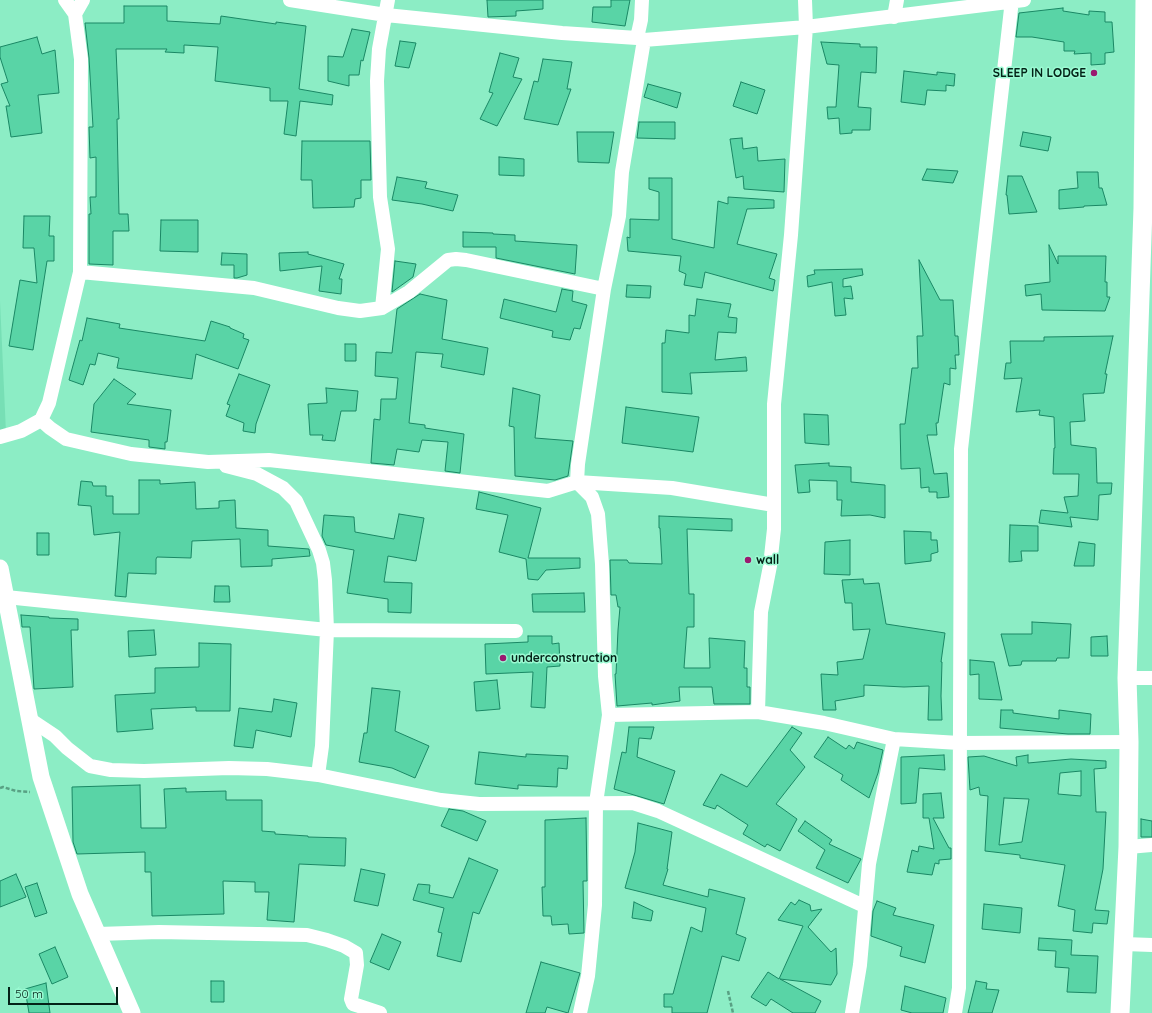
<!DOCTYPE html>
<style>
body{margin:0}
#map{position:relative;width:1152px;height:1013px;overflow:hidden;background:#8cedc5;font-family:Quicksand,sans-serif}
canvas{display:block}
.scale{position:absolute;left:8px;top:987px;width:110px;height:18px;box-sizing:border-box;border:2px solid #032217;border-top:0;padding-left:5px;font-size:12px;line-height:14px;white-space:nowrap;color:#032217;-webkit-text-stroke:3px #9afad2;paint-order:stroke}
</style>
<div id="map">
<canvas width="1152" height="1013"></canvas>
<div class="scale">50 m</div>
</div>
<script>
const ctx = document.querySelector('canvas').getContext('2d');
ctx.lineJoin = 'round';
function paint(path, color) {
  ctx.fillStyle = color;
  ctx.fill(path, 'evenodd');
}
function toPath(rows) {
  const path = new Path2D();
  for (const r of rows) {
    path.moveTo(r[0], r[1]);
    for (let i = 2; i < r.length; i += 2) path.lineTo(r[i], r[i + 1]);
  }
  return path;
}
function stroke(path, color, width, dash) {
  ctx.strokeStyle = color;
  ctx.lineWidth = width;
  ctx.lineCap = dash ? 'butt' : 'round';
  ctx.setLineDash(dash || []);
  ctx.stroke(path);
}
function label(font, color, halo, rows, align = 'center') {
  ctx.font = font + ' Quicksand,sans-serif';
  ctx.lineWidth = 3;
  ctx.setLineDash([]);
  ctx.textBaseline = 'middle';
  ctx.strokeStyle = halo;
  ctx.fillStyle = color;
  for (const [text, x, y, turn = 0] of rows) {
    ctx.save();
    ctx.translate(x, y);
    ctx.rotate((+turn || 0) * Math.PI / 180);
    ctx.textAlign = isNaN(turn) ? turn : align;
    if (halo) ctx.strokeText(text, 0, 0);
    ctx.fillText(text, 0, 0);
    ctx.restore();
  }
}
paint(toPath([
 [0,301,6,433,0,434]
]), '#77dfb5');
const building = toPath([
 [487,0,543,0,543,9,516,11,516,16,488,17,487,0],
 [611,0,630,0,625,26,592,22,593,7,611,7,611,0],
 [124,6,167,6,167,21,220,24,221,16,276,24,276,22,306,26,299,89,333,95,332,105,300,101,296,136,284,134,288,101,270,101,270,88,215,81,218,47,184,45,184,53,165,52,167,49,116,49,119,119,117,119,119,214,128,214,129,231,113,231,113,265,89,264,89,214,91,214,90,197,96,197,96,157,90,158,89,127,93,127,89,58,85,23,124,23,124,6],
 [1063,8,1063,11,1089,15,1089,11,1105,12,1105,22,1112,22,1114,52,1105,53,1105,64,1091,65,1091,53,1074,54,1075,51,1064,51,1064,42,1032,37,1016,37,1019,13,1063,8],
 [352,29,370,32,363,61,361,60,359,75,349,75,349,86,328,81,328,56,343,57,352,29],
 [37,37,42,54,55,50,59,93,38,95,42,133,11,137,6,106,10,106,1,84,8,82,0,57,0,47,37,37],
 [400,41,416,43,409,68,395,66,400,41],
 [821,42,860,44,860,47,877,47,876,73,861,72,858,107,871,108,870,130,852,130,852,133,840,134,839,118,828,119,827,107,836,107,839,65,827,64,821,42],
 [500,53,519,58,513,77,522,79,497,126,480,119,493,93,489,92,500,53],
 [543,59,572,62,567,89,571,89,558,125,524,119,534,81,538,82,543,59],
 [904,71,937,75,937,72,955,74,954,86,946,85,946,91,927,90,925,105,901,102,904,71],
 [741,82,765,90,757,114,733,106,741,82],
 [648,84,681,93,677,108,644,97,648,84],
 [639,122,675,122,675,139,637,138,639,122],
 [577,132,614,132,609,163,578,162,577,132],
 [1023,132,1051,137,1048,151,1020,146,1023,132],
 [742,138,743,149,757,147,758,161,785,159,784,192,744,189,743,176,736,178,730,139,742,138],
 [302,141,370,141,371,180,361,180,361,198,355,199,354,207,313,208,312,180,301,180,302,141],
 [499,157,524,159,524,176,499,175,499,157],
 [927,169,958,171,953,183,922,180,927,169],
 [1077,172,1098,172,1099,188,1102,188,1107,205,1084,206,1084,207,1059,209,1059,190,1078,188,1077,172],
 [1008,176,1022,176,1037,212,1009,214,1007,195,1006,195,1008,176],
 [397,177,427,182,425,188,458,195,453,211,422,204,392,200,397,177],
 [649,178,672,178,672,239,714,248,718,201,728,204,728,197,774,200,774,208,747,209,737,244,777,254,769,278,775,280,773,291,705,272,702,288,684,285,686,274,679,271,681,256,628,251,627,237,630,238,630,219,659,220,659,192,649,189,649,178],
 [24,216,50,216,49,236,54,236,54,261,47,261,33,350,9,346,20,280,37,283,34,248,23,248,24,216],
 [161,220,198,220,198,252,160,251,161,220],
 [463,232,493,233,493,234,515,235,515,241,577,245,575,274,496,258,496,247,463,247,463,232],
 [1049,245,1058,264,1058,256,1106,256,1105,282,1107,282,1107,297,1110,297,1105,311,1042,310,1041,294,1026,296,1025,285,1050,282,1049,245],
 [308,252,308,254,344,264,339,279,342,279,341,294,319,291,322,266,280,271,279,253,308,252],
 [222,253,247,254,247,275,237,278,234,278,234,265,221,265,222,253],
 [919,260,940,300,953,300,955,336,958,336,959,355,955,355,956,369,950,368,950,385,944,383,938,423,936,423,937,435,927,435,934,474,947,473,949,497,937,498,937,492,929,492,929,487,921,488,920,468,901,469,900,424,905,424,912,368,918,368,917,336,923,336,919,260],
 [395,261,416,264,413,277,392,292,395,261],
 [862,269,863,275,843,279,843,287,851,286,853,299,844,298,846,315,835,316,832,282,808,287,807,276,815,274,814,270,862,269],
 [627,285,651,286,650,298,626,297,627,285],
 [562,289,573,291,572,301,587,305,580,329,574,328,570,340,552,337,553,331,500,318,504,299,556,312,562,289],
 [420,294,447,300,442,339,488,348,484,375,441,367,443,354,416,352,409,423,425,425,425,428,464,434,460,473,445,471,448,442,422,440,419,452,397,449,394,465,371,463,374,419,380,420,381,399,396,399,398,378,375,376,376,352,392,353,397,309,420,294],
 [697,299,731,304,728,317,737,318,736,333,718,332,715,360,746,357,747,371,690,373,692,394,662,392,662,343,665,343,666,330,689,333,689,315,695,316,697,299],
 [87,318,120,324,119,328,205,341,211,321,230,327,230,328,244,334,243,338,249,340,238,369,196,354,192,379,117,368,119,358,98,353,95,365,90,364,83,385,69,380,80,340,82,341,87,318],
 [1113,336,1105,374,1107,374,1104,393,1083,394,1085,421,1070,422,1071,445,1096,448,1097,483,1112,483,1111,494,1099,495,1098,520,1070,517,1072,527,1039,523,1041,510,1068,513,1064,497,1078,496,1079,474,1053,474,1054,448,1055,448,1054,417,1039,415,1040,410,1016,412,1022,378,1004,379,1006,363,1011,363,1010,341,1044,341,1044,337,1113,336],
 [345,344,356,344,356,361,345,361,345,344],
 [239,374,270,385,256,424,255,433,243,431,244,423,226,416,230,405,227,404,239,374],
 [114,379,136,394,127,404,171,410,167,442,165,442,165,449,149,447,149,440,91,432,94,404,114,379],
 [326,388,358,391,356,411,341,411,335,441,322,440,323,435,310,435,308,404,327,403,326,388],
 [513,388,540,395,535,438,573,441,568,476,555,480,515,476,514,427,509,426,513,388],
 [626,407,699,417,693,452,622,443,626,407],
 [804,414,828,415,829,445,805,443,804,414],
 [829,463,829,466,851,467,851,482,885,485,885,518,870,515,841,516,842,500,837,500,837,481,809,480,810,492,798,493,795,465,829,463],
 [139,480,160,480,160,484,195,482,196,509,219,508,219,501,235,500,236,528,268,530,268,546,309,549,310,556,272,559,272,566,241,567,240,539,192,541,191,558,157,557,156,559,156,574,128,573,126,597,115,596,120,532,94,535,91,506,78,505,81,481,92,482,93,486,106,486,106,496,113,496,113,514,139,514,139,480],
 [479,492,541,508,528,558,580,558,580,568,546,570,538,580,528,579,526,559,499,552,508,515,476,509,479,492],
 [399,514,424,518,416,561,388,556,384,582,412,583,411,613,388,612,388,599,347,593,354,550,326,545,322,536,324,515,354,517,355,532,394,539,399,514],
 [659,516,732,519,732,531,687,529,689,594,694,594,694,627,687,627,684,668,710,668,709,638,745,641,744,668,747,668,747,687,750,687,750,704,714,704,712,687,679,687,680,701,652,705,652,703,617,706,615,674,616,674,618,630,620,607,618,607,616,595,611,595,610,560,627,560,629,563,662,564,660,528,659,528,659,516],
 [1010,525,1038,526,1038,551,1021,551,1022,561,1009,562,1010,525],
 [904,531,931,532,931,540,937,540,938,552,931,554,931,561,905,564,904,531],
 [37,533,49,533,49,555,37,555,37,533],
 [850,540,850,575,824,574,825,542,850,540],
 [1079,542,1095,544,1094,566,1074,566,1079,542],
 [863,579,864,584,879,583,886,624,945,633,941,662,942,662,941,696,942,720,928,720,929,686,904,687,864,685,864,696,835,701,836,710,823,710,821,674,838,675,837,662,863,659,870,629,853,630,852,603,845,603,842,580,863,579],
 [215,586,229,586,230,602,214,602,215,586],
 [584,593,585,612,533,612,532,594,584,593],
 [21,615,49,617,49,618,78,619,78,630,71,630,73,687,34,689,30,627,22,627,21,615],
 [1032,622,1071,624,1069,658,1057,658,1056,661,1022,661,1021,665,1009,666,1001,634,1032,634,1032,622],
 [154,630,156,655,129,657,128,631,154,630],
 [528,636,552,636,552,644,559,643,560,666,547,667,545,708,531,707,533,672,486,674,485,644,528,642,528,636],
 [1107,636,1108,656,1091,656,1091,637,1107,636],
 [199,643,231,644,230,711,196,711,196,707,151,709,153,729,117,732,115,695,155,693,155,668,199,667,199,643],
 [970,660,994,662,1002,700,979,699,979,674,970,675,970,660],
 [497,680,500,709,476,711,474,682,497,680],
 [372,688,400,691,395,731,429,746,415,778,392,768,359,762,364,733,367,733,372,688],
 [274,699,297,703,291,737,256,730,253,748,234,746,239,708,272,712,274,699],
 [1001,710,1013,710,1013,713,1059,719,1059,710,1091,714,1090,734,1068,734,1000,728,1001,710],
 [629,727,654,727,651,739,639,738,637,757,675,771,664,804,614,789,622,752,626,753,629,727],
 [792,727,802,733,790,750,805,767,776,804,797,819,780,851,767,844,765,847,743,834,748,825,717,805,715,809,703,805,721,774,747,787,792,727],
 [828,737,846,749,849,745,854,749,857,742,883,750,878,773,869,798,841,780,843,775,814,757,828,737],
 [479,752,526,757,526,754,568,756,567,769,558,768,557,787,518,785,518,789,475,784,479,752],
 [944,755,945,770,919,768,916,803,901,804,901,757,944,755],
 [1028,755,1028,763,1071,759,1106,761,1106,768,1094,769,1096,812,1106,812,1103,869,1095,910,1109,911,1107,924,1093,923,1092,933,1073,931,1075,910,1058,906,1065,865,1020,858,1020,855,985,851,988,796,980,795,979,787,970,790,968,757,984,756,1017,766,1016,757,1028,755],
 [1081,771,1081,796,1058,794,1060,773,1081,771],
 [1004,798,1029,799,1022,842,999,845,1004,798],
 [140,785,141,828,166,828,164,789,186,788,186,792,226,791,226,800,262,800,262,831,275,832,275,834,308,836,308,837,346,838,345,866,299,864,294,922,267,920,269,892,255,892,255,882,223,881,224,914,152,916,151,872,145,872,145,852,77,854,73,842,72,787,140,785],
 [941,793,944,818,933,818,949,848,951,848,951,859,939,860,939,864,935,863,932,875,907,872,912,850,918,852,919,846,934,849,929,818,923,818,923,794,941,793],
 [449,809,463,811,486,821,477,841,441,826,449,809],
 [586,818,587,881,583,881,584,933,569,934,568,924,552,925,551,916,543,916,542,887,545,887,545,820,586,818],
 [1141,819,1152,821,1152,837,1141,837,1141,819],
 [805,821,832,840,829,844,861,859,848,883,816,868,825,850,798,831,805,821],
 [638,823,672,832,667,869,668,869,663,885,708,897,709,889,745,898,736,934,746,938,739,961,722,956,707,1013,672,1013,672,1007,664,1007,664,994,673,994,691,927,702,932,706,908,625,888,635,852,638,823],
 [469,858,498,870,479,914,473,912,461,962,437,956,442,933,438,932,444,908,413,900,418,884,430,885,429,893,453,898,469,858],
 [361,869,385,874,378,906,354,901,361,869],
 [16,874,26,897,0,907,0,881,16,874],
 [37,883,47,913,35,917,25,887,37,883],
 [799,900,810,905,811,911,822,909,808,927,831,952,836,948,837,974,831,985,780,979,821,1001,815,1013,793,1013,771,999,766,1006,751,997,768,972,779,979,803,926,778,920,791,902,795,905,799,900],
 [877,901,896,908,893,915,934,925,925,963,900,956,902,947,871,936,873,911,877,901],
 [634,902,653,911,651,921,632,918,634,902],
 [984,904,1022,908,1020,933,982,929,984,904],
 [382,934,401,942,389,970,370,962,382,934],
 [1039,938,1072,940,1071,955,1098,956,1096,993,1067,992,1069,968,1055,967,1056,951,1038,950,1039,938],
 [55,947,68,977,52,984,39,954,55,947],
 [541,962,580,973,568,1013,547,1007,545,1013,526,1013,541,962],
 [211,981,224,981,224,1002,211,1002,211,981],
 [976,981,987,983,986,989,999,990,992,1013,968,1013,976,981],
 [46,983,50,1013,29,1013,25,989,46,983],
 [905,986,946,998,943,1013,912,1013,901,1010,905,986]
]);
paint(building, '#59d4a6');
stroke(building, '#1a8764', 1);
stroke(toPath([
 [0,788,3,787,16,791,30,792],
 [728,991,733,1013]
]), '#59a184', 2.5, [4, 2]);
stroke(toPath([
 [290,0,386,15,562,33,637,38,644,40,806,27,1024,0],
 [75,14,83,0],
 [894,17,897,0],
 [637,38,641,20,642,0],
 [80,272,254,288,338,308,360,311,382,308,409,292,448,260,456,259,466,260,604,289],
 [382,308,388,249,380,197,377,81,379,49,388,0],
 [41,420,50,428,66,439,131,454,208,462,269,460,548,491,577,482,578,464,604,289,619,216,622,172,644,40],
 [0,437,21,431,41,420,49,403,80,272,81,59,75,14,65,0],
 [226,466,257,474,283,488,296,501,319,550,323,563,325,580,327,630,322,746,318,775],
 [577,482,592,497,598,514,602,564,605,676,609,715,596,803,595,905,588,976,580,1013],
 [577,482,672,488,774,505],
 [6,597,327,630,516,631],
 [1127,678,1152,678],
 [758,712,761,612,770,566,774,529,774,404,791,235,806,27,805,0],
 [609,715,758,712,824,723,894,739,959,743,1129,742],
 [31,720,55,736,67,748,90,766,111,770,144,771,229,768,267,769,318,775,441,800,479,804,633,803,658,811,864,906],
 [1128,847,1152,845],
 [98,934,159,932,307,935,327,940,344,946,356,953,357,965,351,999,353,1004,380,1013],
 [1124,944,1152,945],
 [852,1013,860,965,869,864,894,739],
 [955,1013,959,988,961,449,1012,0]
]), '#fff', 14);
stroke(toPath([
 [0,568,41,777,80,894,132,1013]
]), '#fff', 17);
stroke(toPath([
 [1120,1013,1128,847,1129,742,1127,678,1143,208,1145,0]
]), '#fff', 19);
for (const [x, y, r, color] of [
 [1094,73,4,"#9a1a70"],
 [748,560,4,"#9a1a70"],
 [503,658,4,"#9a1a70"]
]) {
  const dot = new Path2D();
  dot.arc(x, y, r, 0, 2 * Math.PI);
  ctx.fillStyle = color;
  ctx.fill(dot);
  stroke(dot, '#9afad2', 1.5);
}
label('bold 12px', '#032217', '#9afad2', [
 ["SLEEP IN LODGE",1086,73,"right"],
 ["wall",756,560],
 ["underconstruction",511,658]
], 'left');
</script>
